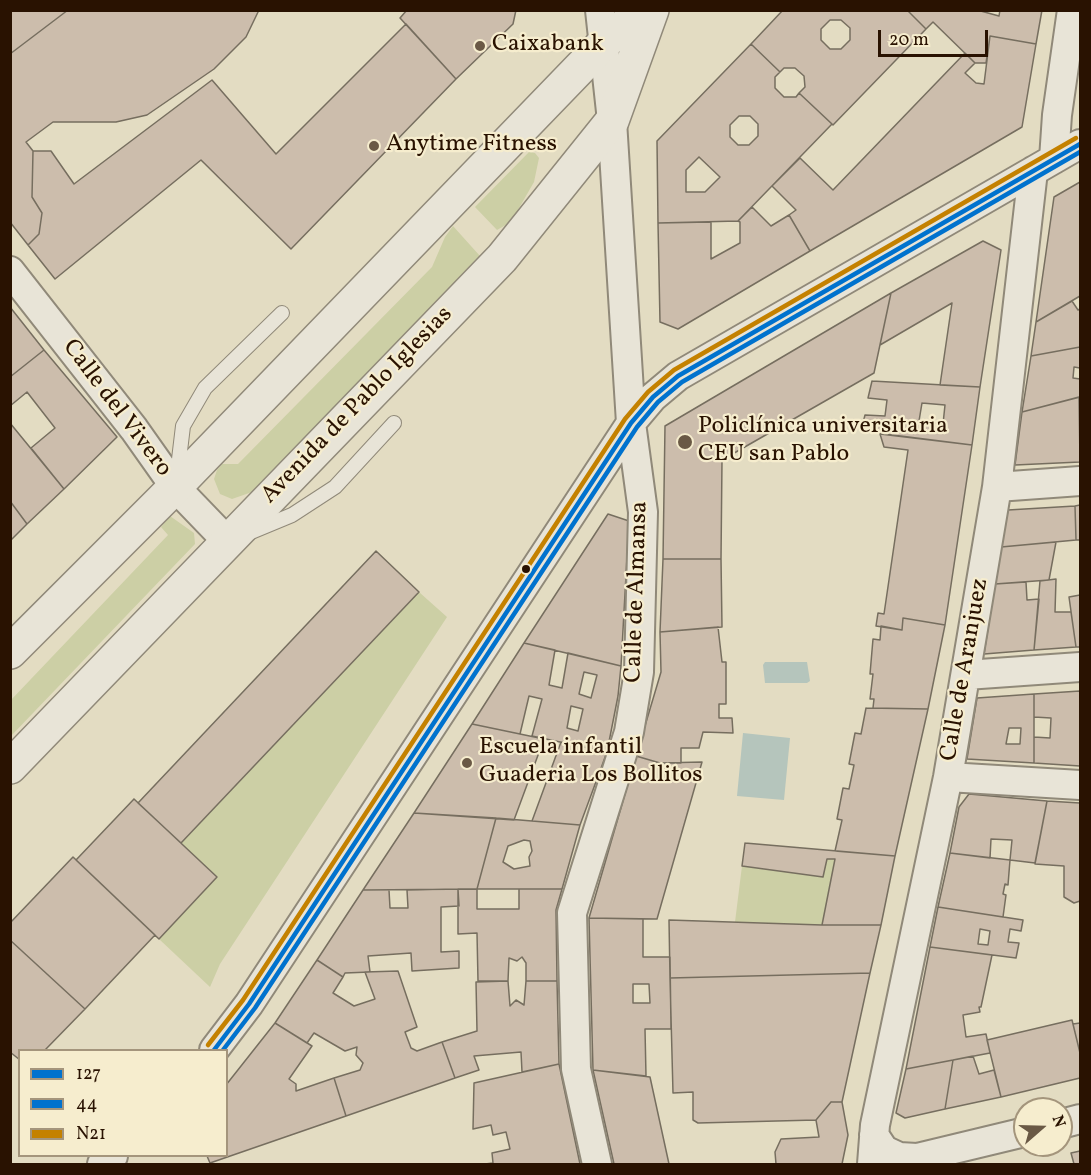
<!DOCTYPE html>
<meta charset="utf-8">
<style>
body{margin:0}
#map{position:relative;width:1091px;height:1175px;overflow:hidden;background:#e3dcc2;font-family:Vollkorn,serif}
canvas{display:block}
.frame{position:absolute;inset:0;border:12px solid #291201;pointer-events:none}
.legend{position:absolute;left:18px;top:1049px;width:210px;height:108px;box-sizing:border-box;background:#f6edce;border:2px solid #a4957c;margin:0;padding:8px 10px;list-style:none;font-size:18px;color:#291201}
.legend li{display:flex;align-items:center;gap:12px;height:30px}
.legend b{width:30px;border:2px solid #a4957c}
.north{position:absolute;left:1013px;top:1097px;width:60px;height:60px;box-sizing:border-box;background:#f6edce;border:2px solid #a4957c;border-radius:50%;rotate:70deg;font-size:16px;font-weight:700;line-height:24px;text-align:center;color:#291201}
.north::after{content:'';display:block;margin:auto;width:21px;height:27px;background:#6a5945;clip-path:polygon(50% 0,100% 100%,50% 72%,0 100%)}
.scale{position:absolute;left:878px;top:30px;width:110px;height:27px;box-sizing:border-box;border:3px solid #291201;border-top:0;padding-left:8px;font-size:18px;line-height:21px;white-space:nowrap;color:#291201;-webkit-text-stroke:4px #f6edce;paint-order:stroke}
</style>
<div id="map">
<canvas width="1091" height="1175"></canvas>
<div class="frame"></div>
<ul class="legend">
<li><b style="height:8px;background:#0072ce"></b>127</li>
<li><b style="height:8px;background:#0072ce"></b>44</li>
<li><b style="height:8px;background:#c48100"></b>N21</li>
</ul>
<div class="north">N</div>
<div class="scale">20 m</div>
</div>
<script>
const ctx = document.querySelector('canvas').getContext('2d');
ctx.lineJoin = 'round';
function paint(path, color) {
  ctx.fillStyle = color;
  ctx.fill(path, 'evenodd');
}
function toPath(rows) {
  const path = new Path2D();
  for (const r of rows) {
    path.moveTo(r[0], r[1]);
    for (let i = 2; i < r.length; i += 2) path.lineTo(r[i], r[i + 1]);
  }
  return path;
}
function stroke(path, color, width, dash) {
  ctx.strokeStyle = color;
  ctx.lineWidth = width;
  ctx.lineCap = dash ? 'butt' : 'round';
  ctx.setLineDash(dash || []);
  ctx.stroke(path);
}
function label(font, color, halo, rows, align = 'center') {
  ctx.font = font + ' Vollkorn,serif';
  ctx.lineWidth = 4.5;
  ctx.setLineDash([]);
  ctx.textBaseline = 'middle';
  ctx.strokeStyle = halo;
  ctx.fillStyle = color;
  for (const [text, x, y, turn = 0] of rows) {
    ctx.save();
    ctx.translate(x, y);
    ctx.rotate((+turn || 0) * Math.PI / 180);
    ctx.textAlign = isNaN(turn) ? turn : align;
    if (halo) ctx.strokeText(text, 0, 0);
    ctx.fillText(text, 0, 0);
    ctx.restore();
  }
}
paint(toPath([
 [529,152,535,153,539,158,534,182,511,222,497,230,475,207],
 [453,226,480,256,252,492,232,499,220,494,214,479,217,470,222,464,238,464,432,267,445,237],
 [170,516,194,533,195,544,11,736,11,700,168,535,161,527],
 [419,592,447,617,220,964,210,987,159,939,217,877,181,843],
 [827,859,835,859,822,925,735,922,742,866,822,877]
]), '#cccfa5');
paint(toPath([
 [765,662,807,662,810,681,807,683,765,683,763,665],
 [743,733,790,738,784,800,737,796]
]), '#b5c5bc');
const building = toPath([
 [10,10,68,10,10,54,10,10],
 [68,10,259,10,246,37,214,69,147,115,116,122,53,122,26,142,33,151,32,197,42,213,39,234,28,245,10,222,10,54,68,10],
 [407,10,516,10,513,24,456,79,400,18,407,10],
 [783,10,907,10,926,29,833,125,799,93,805,87,804,76,795,68,784,68,780,72,751,44,783,10],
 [830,20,841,20,850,28,850,40,841,49,830,49,821,40,821,29,830,20],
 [907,10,977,10,999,16,1000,10,1042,10,1036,44,990,36,986,63,975,63,933,22,926,29,907,10],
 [406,24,456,79,291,249,201,160,55,279,28,245,39,234,42,213,32,197,33,151,51,151,74,184,212,80,276,154,406,24],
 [990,36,1036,44,1022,127,810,251,789,215,796,210,772,186,800,158,833,190,965,53,975,63,965,73,976,83,984,84,990,36],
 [751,44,780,72,775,77,775,88,784,97,796,97,799,93,832,124,738,221,658,223,657,141,751,44],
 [739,116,750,116,758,124,758,136,749,145,738,145,730,137,730,125,739,116],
 [699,157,720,177,705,192,686,192,686,170,699,157],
 [1080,182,1080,296,1036,322,1054,197,1080,182],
 [752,207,771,226,789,215,810,251,678,329,660,322,658,223,711,222,711,259,740,243,740,222,738,221,752,207],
 [983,241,1001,250,980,387,940,385,952,303,880,345,891,293,983,241],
 [891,293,874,373,722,460,721,559,663,559,665,426,891,293],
 [1072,301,1078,310,1080,309,1080,347,1031,356,1036,322,1072,301],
 [10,307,44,350,10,377,10,307],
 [1080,347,1080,368,1074,367,1073,378,1080,379,1080,397,1022,412,1031,356,1080,347],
 [44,350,117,437,64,489,31,448,55,428,27,392,10,406,10,377,44,350],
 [872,381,980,387,972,445,861,431,865,415,885,416,887,400,868,398,872,381],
 [922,403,945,405,943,424,919,421,922,403],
 [1079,397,1080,462,1015,465,1022,412,1079,397],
 [10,423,64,489,27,524,10,501,10,423],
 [880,434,972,445,945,625,903,618,902,630,876,626,878,613,884,614,908,450,884,447,880,434],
 [10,501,27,524,10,541,10,501],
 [1080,505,1080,540,1076,540,1075,506,1080,505],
 [1075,506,1076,540,1001,547,1008,510,1075,506],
 [608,514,629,521,621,666,524,643,608,514],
 [1056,542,1049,580,995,584,1001,547,1056,542],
 [376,551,419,592,181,843,138,803,376,551],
 [663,559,721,559,722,627,660,632,663,559],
 [1056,579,1055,612,1071,612,1076,647,1034,650,1040,581,1056,579],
 [1026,582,1027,600,1039,599,1034,650,984,654,995,584,1026,582],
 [1080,595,1080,647,1076,647,1069,597,1080,595],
 [903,618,945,625,928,709,873,708,874,699,870,699,873,674,870,674,873,639,880,640,881,626,902,630,903,618],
 [718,627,722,662,726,662,726,704,719,704,719,718,732,718,733,733,703,732,699,748,681,748,681,763,660,763,636,756,661,672,660,632,718,627],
 [524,643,555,650,549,685,562,688,568,653,621,666,618,696,607,752,532,736,542,699,529,696,520,734,472,724,524,643],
 [584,672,597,675,591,698,579,694,584,672],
 [571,706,583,709,578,731,567,728,571,706],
 [1080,691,1080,766,1034,763,1034,737,1050,738,1051,718,1034,717,1034,694,1080,691],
 [1034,694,1034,763,967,759,977,698,1034,694],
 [1009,728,1021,728,1020,744,1006,744,1009,728],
 [866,708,928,709,895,856,835,851,842,820,837,819,843,788,849,789,854,765,849,764,855,733,861,734,866,708],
 [472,724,544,739,514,820,414,813,472,724],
 [561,742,607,752,580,825,532,821,561,742],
 [636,756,660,763,702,762,657,919,589,918,636,756],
 [969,794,1047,801,1035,863,1010,860,1012,840,991,839,990,858,950,853,959,807,969,794],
 [134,799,217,877,159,939,76,860,134,799],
 [1047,801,1080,803,1080,901,1074,903,1064,897,1064,866,1035,864,1047,801],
 [414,813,496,818,477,889,363,890,414,813],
 [496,818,580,825,562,889,477,889,496,818],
 [524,840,530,841,532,851,529,857,530,866,514,869,503,862,508,846,524,840],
 [745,843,895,856,881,925,822,925,835,859,827,859,823,877,742,866,745,843],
 [950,853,1010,860,1008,885,1005,884,1003,894,1006,895,1003,917,938,907,950,853],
 [73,857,155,935,85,1009,10,940,10,923,73,857],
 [458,889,459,906,441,907,441,952,459,951,459,968,412,971,411,953,368,956,370,972,345,973,343,977,317,960,363,890,389,890,390,908,408,908,407,890,458,889],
 [458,889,477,889,477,909,519,909,519,889,562,889,556,910,557,981,526,981,526,963,522,957,517,961,509,958,508,981,478,981,477,933,458,934,458,889],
 [938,907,1023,920,1021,931,1010,929,1008,942,1019,943,1016,958,930,947,938,907],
 [980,929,990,931,988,945,978,944,980,929],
 [589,918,643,919,643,957,670,957,671,1029,645,1029,646,1076,593,1070,589,918],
 [633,984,649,984,650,1003,633,1003,633,984],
 [669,920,822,925,881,925,870,973,670,978,669,920],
 [10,940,85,1009,45,1050,20,1050,20,1060,10,1052,10,940],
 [930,947,992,955,981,1007,979,1007,980,1012,963,1015,966,1037,986,1034,990,1053,906,1069,930,947],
 [317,960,343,977,333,993,354,1006,375,999,365,972,398,971,417,1027,405,1032,411,1048,417,1051,442,1042,455,1078,346,1116,334,1078,360,1070,363,1063,356,1055,357,1047,345,1051,314,1033,307,1043,275,1023,317,960],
 [870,973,842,1102,831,1102,816,1120,698,1123,693,1120,693,1092,673,1093,670,978,870,973],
 [508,981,510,1006,516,1000,524,1005,526,981,557,981,559,1064,522,1072,521,1052,474,1056,479,1070,455,1078,442,1042,477,1031,476,982,508,981],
 [1072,1020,1080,1053,1080,1078,1001,1097,987,1040,1072,1020],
 [275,1023,312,1046,289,1079,296,1084,296,1091,334,1078,346,1116,210,1163,207,1156,226,1156,226,1085,275,1023],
 [1080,1023,1080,1053,1073,1024,1080,1023],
 [973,1056,979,1074,994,1070,1001,1097,945,1109,953,1060,973,1056],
 [953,1060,945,1109,905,1118,896,1113,906,1069,953,1060],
 [559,1064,580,1164,485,1164,493,1163,492,1153,510,1149,506,1132,493,1135,491,1125,473,1129,474,1083,559,1064],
 [593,1070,650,1077,669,1164,614,1164,593,1070],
 [831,1102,842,1102,848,1135,842,1164,776,1164,775,1152,781,1139,819,1137,816,1120,831,1102],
 [1080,1151,1080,1164,1074,1164,1071,1153,1080,1151]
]);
paint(building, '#ccbdac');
stroke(building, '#766e5f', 1.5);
const service = toPath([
 [177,476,183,426,205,388,282,313],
 [251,532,292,515,335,487,394,423]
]);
const minor = toPath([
 [1054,159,1057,115,1072,10],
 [10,271,134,429,175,487,227,541],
 [997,487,1080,481],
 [966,675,1080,667],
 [948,777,1080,785],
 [214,1050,249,1004,631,423,653,397,678,376,1080,144],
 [1061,1124,1080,1119],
 [874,1135,884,1150,899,1157,917,1158,1025,1132],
 [102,1164,113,1156],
 [597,1164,576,1069,572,913,629,732,639,672,643,512,631,423,612,121,600,10],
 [872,1164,875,1125,948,777,997,487,1033,171]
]);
const tertiary = toPath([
 [10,652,175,487,605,42,643,10],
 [10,767,502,258,612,121,652,10]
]);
stroke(service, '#908979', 16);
stroke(minor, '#908979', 32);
stroke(tertiary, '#908979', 36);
stroke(service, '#e8e4d7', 14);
stroke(minor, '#e8e4d7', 28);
stroke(tertiary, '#e8e4d7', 33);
stroke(toPath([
 [214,1050,249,1004,631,423,653,397,678,376,1080,144]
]), '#0072ce', 4.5);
stroke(toPath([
 [223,1050,255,1008,637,427,658,402,682,382,1080,152]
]), '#0072ce', 4.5);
stroke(toPath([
 [208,1045,243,1000,625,419,648,392,674,370,1076,138]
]), '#c48100', 4.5);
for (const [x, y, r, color] of [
 [480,46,6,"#6a5945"],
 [374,146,6,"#6a5945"],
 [685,442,8,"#6a5945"],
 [526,569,5,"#291201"],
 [467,763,6,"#6a5945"]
]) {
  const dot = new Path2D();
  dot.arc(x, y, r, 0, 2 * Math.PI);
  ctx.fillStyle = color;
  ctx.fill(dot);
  stroke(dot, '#f6edce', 2);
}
label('24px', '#291201', '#f6edce', [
 ["Caixabank",492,46],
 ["Anytime Fitness",386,146],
 ["Policlínica universitaria",698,428],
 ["CEU san Pablo",698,456],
 ["Escuela infantil",479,749],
 ["Guaderia Los Bollitos",479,777]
], 'left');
label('24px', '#291201', '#f6edce', [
 ["Avenida de Pablo Iglesias",358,406,-46],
 ["Calle del Vivero",116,409,53],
 ["Calle de Almansa",638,592,-88],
 ["Calle de Aranjuez",966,670,-80]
]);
</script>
